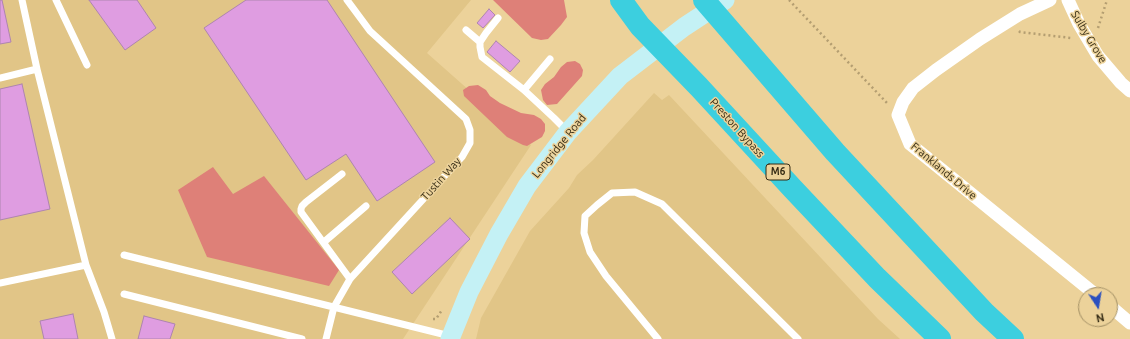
<!DOCTYPE html>
<style>
body{margin:0}
#map{position:relative;width:1130px;height:339px;overflow:hidden;background:#ecd29a;font-family:Ubuntu,sans-serif}
canvas{display:block}
.north{position:absolute;left:1078px;top:287px;width:40px;height:40px;box-sizing:border-box;background:#ecd29a;border:1px solid #a39065;border-radius:50%;rotate:168deg;font-size:11px;font-weight:700;line-height:16px;text-align:center;color:#362c15}
.north::after{content:'';display:block;margin:auto;width:14px;height:18px;background:#2b50bf;clip-path:polygon(50% 0,100% 100%,50% 72%,0 100%)}
</style>
<div id="map">
<canvas width="1130" height="339"></canvas>
<div class="north">N</div>
</div>
<script>
const ctx = document.querySelector('canvas').getContext('2d');
ctx.lineJoin = 'round';
function paint(path, color) {
  ctx.fillStyle = color;
  ctx.fill(path, 'evenodd');
}
function toPath(rows) {
  const path = new Path2D();
  for (const r of rows) {
    path.moveTo(r[0], r[1]);
    for (let i = 2; i < r.length; i += 2) path.lineTo(r[i], r[i + 1]);
  }
  return path;
}
function stroke(path, color, width, dash) {
  ctx.strokeStyle = color;
  ctx.lineWidth = width;
  ctx.lineCap = dash ? 'butt' : 'round';
  ctx.setLineDash(dash || []);
  ctx.stroke(path);
}
function label(font, color, halo, rows, align = 'center') {
  ctx.font = font + ' Ubuntu,sans-serif';
  ctx.lineWidth = 3;
  ctx.setLineDash([]);
  ctx.textBaseline = 'middle';
  ctx.strokeStyle = halo;
  ctx.fillStyle = color;
  for (const [text, x, y, turn = 0] of rows) {
    ctx.save();
    ctx.translate(x, y);
    ctx.rotate((+turn || 0) * Math.PI / 180);
    ctx.textAlign = isNaN(turn) ? turn : align;
    if (halo) ctx.strokeText(text, 0, 0);
    ctx.fillText(text, 0, 0);
    ctx.restore();
  }
}
paint(toPath([
 [0,0,471,0,427,53,531,145,403,339,0,339],
 [654,93,662,100,669,95,878,319,900,339,476,339,481,318,530,231,569,188,577,175,593,160]
]), '#e1c587');
paint(toPath([
 [493,0,564,0,567,17,561,25,548,39,541,40,532,38],
 [575,61,580,64,583,70,582,76,557,104,547,105,543,100,541,90,545,84,554,77,561,67,567,62],
 [478,85,486,90,490,96,500,103,521,113,534,115,541,119,545,124,545,131,542,137,527,146,523,145,507,137,464,96,463,90,469,86],
 [213,167,233,194,264,176,339,270,329,286,207,257,178,190]
]), '#de8078');
const building = toPath([
 [0,0,2,0,11,42,0,44,0,0],
 [89,0,137,0,156,28,125,50,89,0],
 [246,0,327,0,435,162,377,201,346,154,306,180,204,28,246,0],
 [489,9,495,15,483,28,477,23,489,9],
 [496,41,520,61,510,72,487,52,496,41],
 [22,84,50,209,0,220,0,89,22,84],
 [450,218,470,239,412,294,392,272,450,218],
 [73,314,78,339,44,339,40,321,73,314],
 [144,316,175,324,170,339,138,339,144,316]
]);
paint(building, '#df9de1');
stroke(building, '#ae85af', 1);
stroke(toPath([
 [789,0,887,103],
 [1098,28,1107,0],
 [1019,31,1020,32,1071,38],
 [433,319,436,319,442,310]
]), '#b49e71', 2.5, [2, 3]);
stroke(toPath([
 [22,0,37,69],
 [56,0,87,65],
 [498,18,486,33,480,42,480,47,482,57,524,90,554,118,568,132],
 [466,30,480,42],
 [0,78,37,69,86,265,104,312,112,339],
 [524,90,550,59],
 [342,174,306,202,302,206,301,209,301,212,350,279],
 [324,242,366,206],
 [124,255,450,336],
 [0,283,86,265],
 [124,294,302,339],
 [326,339,334,307,350,279,462,157,470,143,470,130,466,119,370,31,347,0],
 [658,339,606,276,590,252,584,233,585,216,597,205,612,193,635,192,662,204,798,339]
]), '#fff', 7);
stroke(toPath([
 [1050,0,1020,14,980,39,936,70,913,88,903,102,898,115,910,144,1096,295],
 [1068,0,1079,24,1098,56,1121,83,1130,91],
 [1110,306,1130,323]
]), '#fff', 13);
stroke(toPath([
 [450,339,469,292,499,234,527,186,568,132,620,76,684,27,725,0]
]), '#c4f1f5', 19);
stroke(toPath([
 [621,0,640,26,699,87,793,189,877,278,940,339],
 [704,0,835,152,984,312,1013,339]
]), '#3ccfdf', 22);
for (const [x, y, w] of [
 [778,172,24]
]) {
  const box = new Path2D();
  box.roundRect(x - w / 2, y - 8, w, 16, 3);
  ctx.fillStyle = '#ecd29a';
  ctx.fill(box);
  stroke(box, '#362c15', 1);
}
label('bold 10px', '#362c15', null, [
 ["M6",778,172]
]);
label('11px', '#362c15', '#ecd29a', [
 ["Sulby Grove",1089,37,59],
 ["Preston Bypass",737,128,48],
 ["Longridge Road",559,146,-51],
 ["Franklands Drive",944,171,40],
 ["Tustin Way",441,179,-48]
]);
</script>
